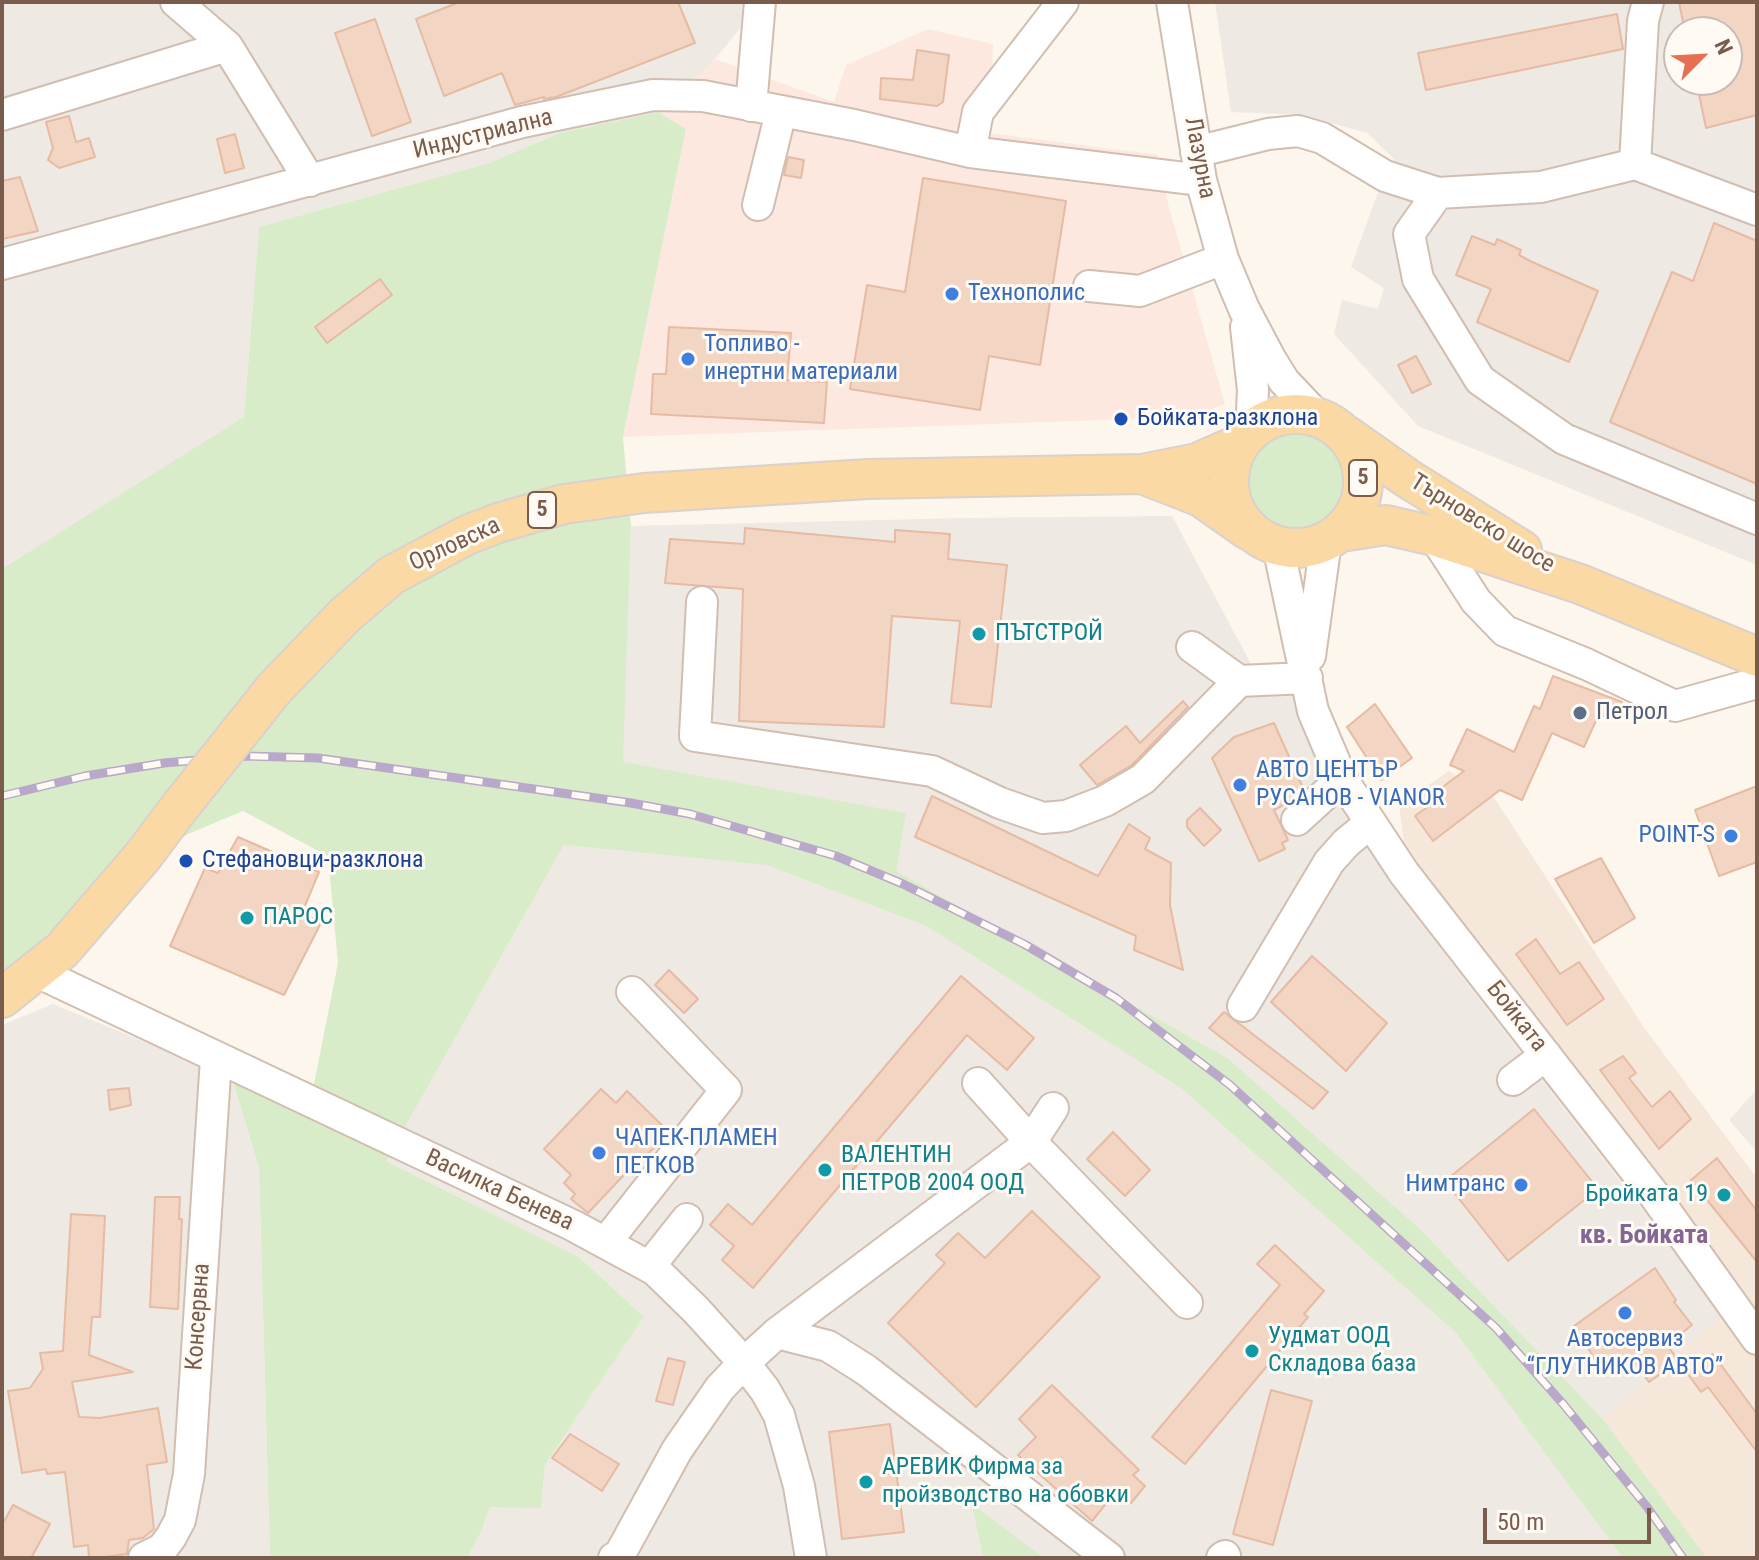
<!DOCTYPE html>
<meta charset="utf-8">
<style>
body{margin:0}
#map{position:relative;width:1759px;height:1560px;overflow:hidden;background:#fdf6ec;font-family:"Roboto Condensed",sans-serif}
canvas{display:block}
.frame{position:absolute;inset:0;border:4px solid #7a5c4d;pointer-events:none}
.north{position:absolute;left:1663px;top:16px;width:80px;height:80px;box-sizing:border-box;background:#fffaf3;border:2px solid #cabbb1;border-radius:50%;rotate:66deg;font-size:22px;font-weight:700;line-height:32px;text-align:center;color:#7a5c4d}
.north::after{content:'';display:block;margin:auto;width:28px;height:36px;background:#e76f51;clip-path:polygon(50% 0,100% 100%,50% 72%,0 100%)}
.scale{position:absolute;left:1483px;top:1508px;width:168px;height:36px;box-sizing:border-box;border:4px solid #7a5c4d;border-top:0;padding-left:10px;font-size:24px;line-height:28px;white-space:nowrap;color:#7a5c4d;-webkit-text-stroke:6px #fffaf3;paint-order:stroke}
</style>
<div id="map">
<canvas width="1759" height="1560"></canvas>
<div class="frame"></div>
<div class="north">N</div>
<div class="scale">50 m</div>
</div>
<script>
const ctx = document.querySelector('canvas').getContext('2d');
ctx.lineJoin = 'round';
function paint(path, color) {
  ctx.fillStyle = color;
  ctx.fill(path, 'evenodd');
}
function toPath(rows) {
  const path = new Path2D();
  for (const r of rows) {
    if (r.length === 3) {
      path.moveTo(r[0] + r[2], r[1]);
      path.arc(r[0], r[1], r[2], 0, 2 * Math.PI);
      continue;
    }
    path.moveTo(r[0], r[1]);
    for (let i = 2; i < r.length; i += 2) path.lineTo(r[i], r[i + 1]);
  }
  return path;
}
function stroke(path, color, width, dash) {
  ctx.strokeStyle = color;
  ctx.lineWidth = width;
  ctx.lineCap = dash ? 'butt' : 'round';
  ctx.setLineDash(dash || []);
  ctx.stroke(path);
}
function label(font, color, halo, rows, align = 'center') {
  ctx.font = font + ' "Roboto Condensed",sans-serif';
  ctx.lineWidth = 6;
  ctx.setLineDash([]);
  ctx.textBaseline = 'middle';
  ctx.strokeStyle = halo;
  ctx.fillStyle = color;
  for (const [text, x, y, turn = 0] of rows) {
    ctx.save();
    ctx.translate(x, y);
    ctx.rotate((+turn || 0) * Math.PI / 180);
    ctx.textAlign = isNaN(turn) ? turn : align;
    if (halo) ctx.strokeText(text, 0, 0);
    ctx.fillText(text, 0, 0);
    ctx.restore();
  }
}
paint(toPath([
 [1449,771,1495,799,1645,1029,1757,1178,1757,1558,1707,1558,1603,1419,1723,1314,1413,913,1399,805]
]), '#f5e8da');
paint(toPath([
 [928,29,993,44,990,133,1158,155,1168,204,1225,404,1191,417,623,437,686,130,658,112,715,59,834,102,846,65]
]), '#fde8e0');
paint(toPath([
 [2,2,762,2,715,59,658,112,560,133,489,163,259,227,244,417,2,573],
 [1215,2,1757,2,1757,565,1418,426,1334,334,1342,300,1378,309,1384,288,1351,267,1379,189,1394,159,1367,133,1302,115,1231,112],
 [1679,32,1727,32,1727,80,1679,80],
 [1172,516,1251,664,1283,662,1324,766,1371,851,1413,913,1723,1315,1603,1419,1419,1228,1229,1059,895,871,622,763,631,526,965,518],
 [564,845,766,865,926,926,1182,1089,1455,1332,1623,1558,1044,1558,973,1505,983,1558,467,1558,481,1532,490,1507,541,1507,545,1465,644,1317,579,1257,386,1161],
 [53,1004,232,1078,259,1168,270,1558,2,1558,2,1025],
 [1757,1089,1757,1152,1729,1120]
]), '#efe9e4');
paint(toPath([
 [658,112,686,129,623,437,631,526,623,762,906,813,896,871,1229,1059,1419,1228,1603,1419,1707,1558,1623,1558,1455,1332,1182,1089,926,926,766,865,564,845,386,1161,579,1257,644,1317,545,1465,541,1508,490,1507,481,1532,467,1558,270,1558,259,1168,232,1078,313,1089,338,963,328,856,243,811,188,834,82,900,2,979,2,569,244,417,259,227,489,163,560,133],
 [1298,481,50],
 [972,1504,1044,1558,983,1558]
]), '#d8ecc9');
const building = toPath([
 [460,2,678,2,695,43,556,97,544,99,544,97,515,105,502,73,444,96,416,19,460,2],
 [1679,2,1757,2,1757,115,1706,128,1696,80,1727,80,1727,32,1685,32,1679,2],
 [1617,14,1623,49,1426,90,1418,53,1617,14],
 [375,19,411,122,372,136,335,33,375,19],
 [917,50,949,55,943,102,937,106,880,99,881,78,913,80,917,50],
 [69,116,76,142,89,138,95,157,59,168,48,160,53,148,46,122,69,116],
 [235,134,244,168,225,173,217,139,235,134],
 [788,157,804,160,801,178,784,175,788,157],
 [20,177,38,231,2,239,2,181,20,177],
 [923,178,1066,201,1040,365,989,356,980,410,850,389,867,285,905,292,923,178],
 [1714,223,1757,241,1757,484,1610,422,1672,272,1693,281,1714,223],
 [1472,236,1495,245,1497,239,1521,250,1519,255,1530,261,1598,291,1569,362,1477,322,1491,289,1456,275,1472,236],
 [380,279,392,295,327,343,315,327,380,279],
 [669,327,791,333,787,380,827,382,824,423,651,414,653,374,666,374,669,327],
 [1416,356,1431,384,1412,393,1398,365,1416,356],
 [745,528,895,542,895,530,950,534,948,559,1007,565,991,707,951,703,960,621,892,616,884,727,739,721,743,589,665,583,670,539,744,544,745,528],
 [1553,676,1622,702,1615,720,1599,714,1584,747,1552,733,1522,800,1500,790,1433,841,1415,816,1430,805,1434,797,1432,795,1464,771,1450,765,1467,729,1514,752,1534,706,1540,709,1553,676],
 [1183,701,1188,707,1132,765,1097,785,1080,765,1126,726,1140,743,1183,701],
 [1375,704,1412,758,1381,780,1347,727,1375,704],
 [1274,723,1304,790,1291,801,1274,810,1288,840,1282,843,1285,849,1259,861,1212,758,1234,737,1274,723],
 [1757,786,1757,862,1719,876,1695,810,1757,786],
 [932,796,1098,876,1129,824,1150,838,1145,849,1171,863,1170,905,1183,970,1134,950,1136,936,915,837,932,796],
 [1200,808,1221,830,1204,846,1187,827,1187,820,1200,808],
 [238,837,319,872,302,913,321,923,284,995,170,946,205,868,218,873,238,837],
 [1601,858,1635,918,1594,943,1555,879,1601,858],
 [1536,939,1560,974,1579,962,1604,999,1567,1025,1516,954,1536,939],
 [1312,956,1387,1023,1346,1071,1271,1002,1312,956],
 [669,970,698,999,684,1013,655,985,669,970],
 [961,976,1034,1038,1007,1070,967,1035,753,1288,722,1260,734,1246,710,1225,728,1204,752,1225,961,976],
 [1224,1012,1328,1092,1313,1109,1209,1028,1224,1012],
 [1623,1056,1636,1073,1629,1078,1652,1107,1670,1091,1691,1119,1659,1149,1600,1070,1623,1056],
 [129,1088,131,1105,110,1110,108,1090,129,1088],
 [601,1089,616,1103,627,1091,669,1132,643,1159,641,1157,588,1213,571,1199,575,1194,564,1183,571,1175,544,1149,601,1089],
 [1534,1109,1598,1189,1508,1261,1445,1181,1534,1109],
 [1113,1132,1150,1170,1125,1196,1087,1159,1113,1132],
 [1717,1158,1757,1211,1757,1262,1691,1180,1717,1158],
 [155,1197,180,1197,179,1219,182,1219,178,1309,150,1307,155,1197],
 [1032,1211,1100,1277,976,1407,888,1323,945,1263,936,1255,958,1233,985,1258,1032,1211],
 [71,1214,105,1216,100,1317,92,1317,89,1355,133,1372,72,1382,79,1417,100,1418,158,1408,167,1462,147,1465,154,1529,143,1538,129,1540,127,1554,97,1558,89,1558,88,1545,74,1547,65,1472,47,1474,46,1469,22,1473,8,1391,30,1388,43,1369,40,1353,63,1351,71,1214],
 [1275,1245,1324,1291,1304,1314,1308,1317,1185,1464,1152,1437,1280,1285,1257,1264,1275,1245],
 [1655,1268,1676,1300,1674,1302,1692,1325,1667,1345,1679,1361,1649,1382,1629,1355,1603,1372,1574,1326,1655,1268],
 [1713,1354,1757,1414,1757,1452,1708,1387,1701,1392,1687,1373,1713,1354],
 [668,1358,685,1362,673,1405,656,1401,668,1358],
 [1052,1385,1139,1470,1133,1475,1145,1486,1131,1503,1117,1490,1092,1521,1018,1455,1036,1437,1019,1419,1052,1385],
 [1271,1390,1312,1401,1273,1545,1233,1534,1271,1390],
 [890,1424,904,1532,842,1539,829,1432,890,1424],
 [570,1434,619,1464,602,1491,552,1458,570,1434],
 [13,1505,50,1524,31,1558,2,1558,2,1525,13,1505]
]);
paint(building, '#f3d5c3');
stroke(building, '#e6bba3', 2);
const minor = toPath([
 [176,2,227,46,310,181],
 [1172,2,1201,180,1223,259,1244,309,1271,360,1284,381,1318,417],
 [751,106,760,2],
 [2,115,227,46],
 [970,152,978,112,1063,2],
 [1196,152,1268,134,1298,131,1322,138,1385,176,1438,193,1541,187,1635,164,1757,210],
 [1635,164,1643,21,1648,2],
 [1438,193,1409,234,1418,279,1480,380,1564,439,1757,519],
 [758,205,781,112],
 [2,264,522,122,653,95,703,96,854,125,970,152,1201,180],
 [1089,286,1140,291,1223,259],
 [1246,327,1253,390,1251,431],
 [1434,536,1476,601,1505,631,1586,664,1675,706,1757,683],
 [1278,546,1313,711,1342,779,1404,873,1652,1192,1757,1339],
 [702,602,695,736,932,771,1000,803,1043,818,1066,816,1105,801,1143,779,1239,681,1307,678],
 [1192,647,1239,681],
 [1310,656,1326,542],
 [1297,820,1342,779],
 [35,971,574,1226,655,1270,696,1310,744,1363,765,1390,779,1415,799,1486,811,1558],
 [1243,1006,1329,862,1346,843,1369,824],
 [1513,1080,1546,1055],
 [978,1083,1031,1142,1187,1303],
 [606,1242,726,1090,632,992],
 [649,1267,687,1219],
 [777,1333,828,1346,866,1370,1109,1558],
 [144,1558,162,1549,171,1537,180,1520,189,1474,216,1058],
 [614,1558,619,1556,677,1450,720,1388,744,1363,777,1333,1031,1142,1053,1108],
 [1222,1558,1225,1556]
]);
const major = toPath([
 [1296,481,67],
 [1346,435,1407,478,1522,550],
 [1142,474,1201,497,1248,530],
 [1341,532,1386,525,1434,536,1580,584,1757,657],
 [274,689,345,615,392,575,467,535,498,523,564,504,644,493,868,479,1142,474,1197,463,1240,444],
 [2,998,62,950,143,856,179,808]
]);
stroke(minor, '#d1beb0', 34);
stroke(major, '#dad1cd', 42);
stroke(minor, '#fff', 30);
stroke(major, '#fbd9a5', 38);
const rail = toPath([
 [2,796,85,776,164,763,245,756,318,758,631,803,690,814,836,856,903,884,1024,944,1116,998,1230,1085,1496,1328,1564,1405,1647,1507,1683,1558]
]);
stroke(rail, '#b9a8c9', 9);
stroke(rail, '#fffaf3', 6, [18]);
const majorBridge = toPath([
 [179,808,274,689]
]);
stroke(majorBridge, '#dad1cd', 42, []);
stroke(majorBridge, '#fbd9a5', 38);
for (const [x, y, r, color] of [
 [952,294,8,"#3f7fe0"],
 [688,359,8,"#3f7fe0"],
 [1121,419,8,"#1a4fb4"],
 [979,634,8,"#0f9aa8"],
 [1580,713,8,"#5c6f8a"],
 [1240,785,8,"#3f7fe0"],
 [1731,836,8,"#3f7fe0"],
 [186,861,8,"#1a4fb4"],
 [247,918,8,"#0f9aa8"],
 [599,1153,8,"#3f7fe0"],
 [825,1170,8,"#0f9aa8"],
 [1521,1185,8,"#3f7fe0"],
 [1724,1195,8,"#0f9aa8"],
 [1625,1313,8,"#3f7fe0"],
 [1252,1351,8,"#0f9aa8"],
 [866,1482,8,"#0f9aa8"]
]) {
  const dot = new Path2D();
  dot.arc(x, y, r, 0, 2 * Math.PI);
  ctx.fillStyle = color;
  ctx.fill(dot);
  stroke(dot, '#fffaf3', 3);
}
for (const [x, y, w] of [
 [1363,478,28],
 [542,510,28]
]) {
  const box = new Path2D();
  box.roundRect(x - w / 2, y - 18, w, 36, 6);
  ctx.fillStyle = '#fffaf3';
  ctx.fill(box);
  stroke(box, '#7a5c4d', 2);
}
label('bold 22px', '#7a5c4d', null, [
 ["5",1363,478],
 ["5",542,510]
]);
label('24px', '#7a5c4d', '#fffaf3', [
 ["Индустриална",483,135,-14],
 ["Лазурна",1199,158,79],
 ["Търновско шосе",1482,524,32],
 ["Орловска",455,545,-25],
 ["Бойката",1516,1017,52],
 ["Василка Бенева",499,1191,25],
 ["Консервна",199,1317,-86]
]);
label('24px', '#366cbe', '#fffaf3', [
 ["Технополис",968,294],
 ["Топливо -",704,345],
 ["инертни материали",704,373],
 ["АВТО ЦЕНТЪР",1256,771],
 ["РУСАНОВ - VIANOR",1256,799],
 ["POINT-S",1715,836,"right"],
 ["ЧАПЕК-ПЛАМЕН",615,1139],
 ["ПЕТКОВ",615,1167],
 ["Нимтранс",1505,1185,"right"],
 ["Автосервиз",1625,1340,"center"],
 ["“ГЛУТНИКОВ АВТО”",1625,1368,"center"]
], 'left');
label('24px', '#164399', '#fffaf3', [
 ["Бойката-разклона",1137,419],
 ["Стефановци-разклона",202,861]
], 'left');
label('24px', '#0d838f', '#fffaf3', [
 ["ПЪТСТРОЙ",995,634],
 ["ПАРОС",263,918],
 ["ВАЛЕНТИН",841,1156],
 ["ПЕТРОВ 2004 ООД",841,1184],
 ["Бройката 19",1708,1195,"right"],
 ["Уудмат ООД",1268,1337],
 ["Складова база",1268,1365],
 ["АРЕВИК Фирма за",882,1468],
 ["пройзводство на обовки",882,1496]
], 'left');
label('24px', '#4e5e75', '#fffaf3', [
 ["Петрол",1596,713]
], 'left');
label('bold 26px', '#846695', '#fffaf3', [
 ["кв. Бойката",1644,1236]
]);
</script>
